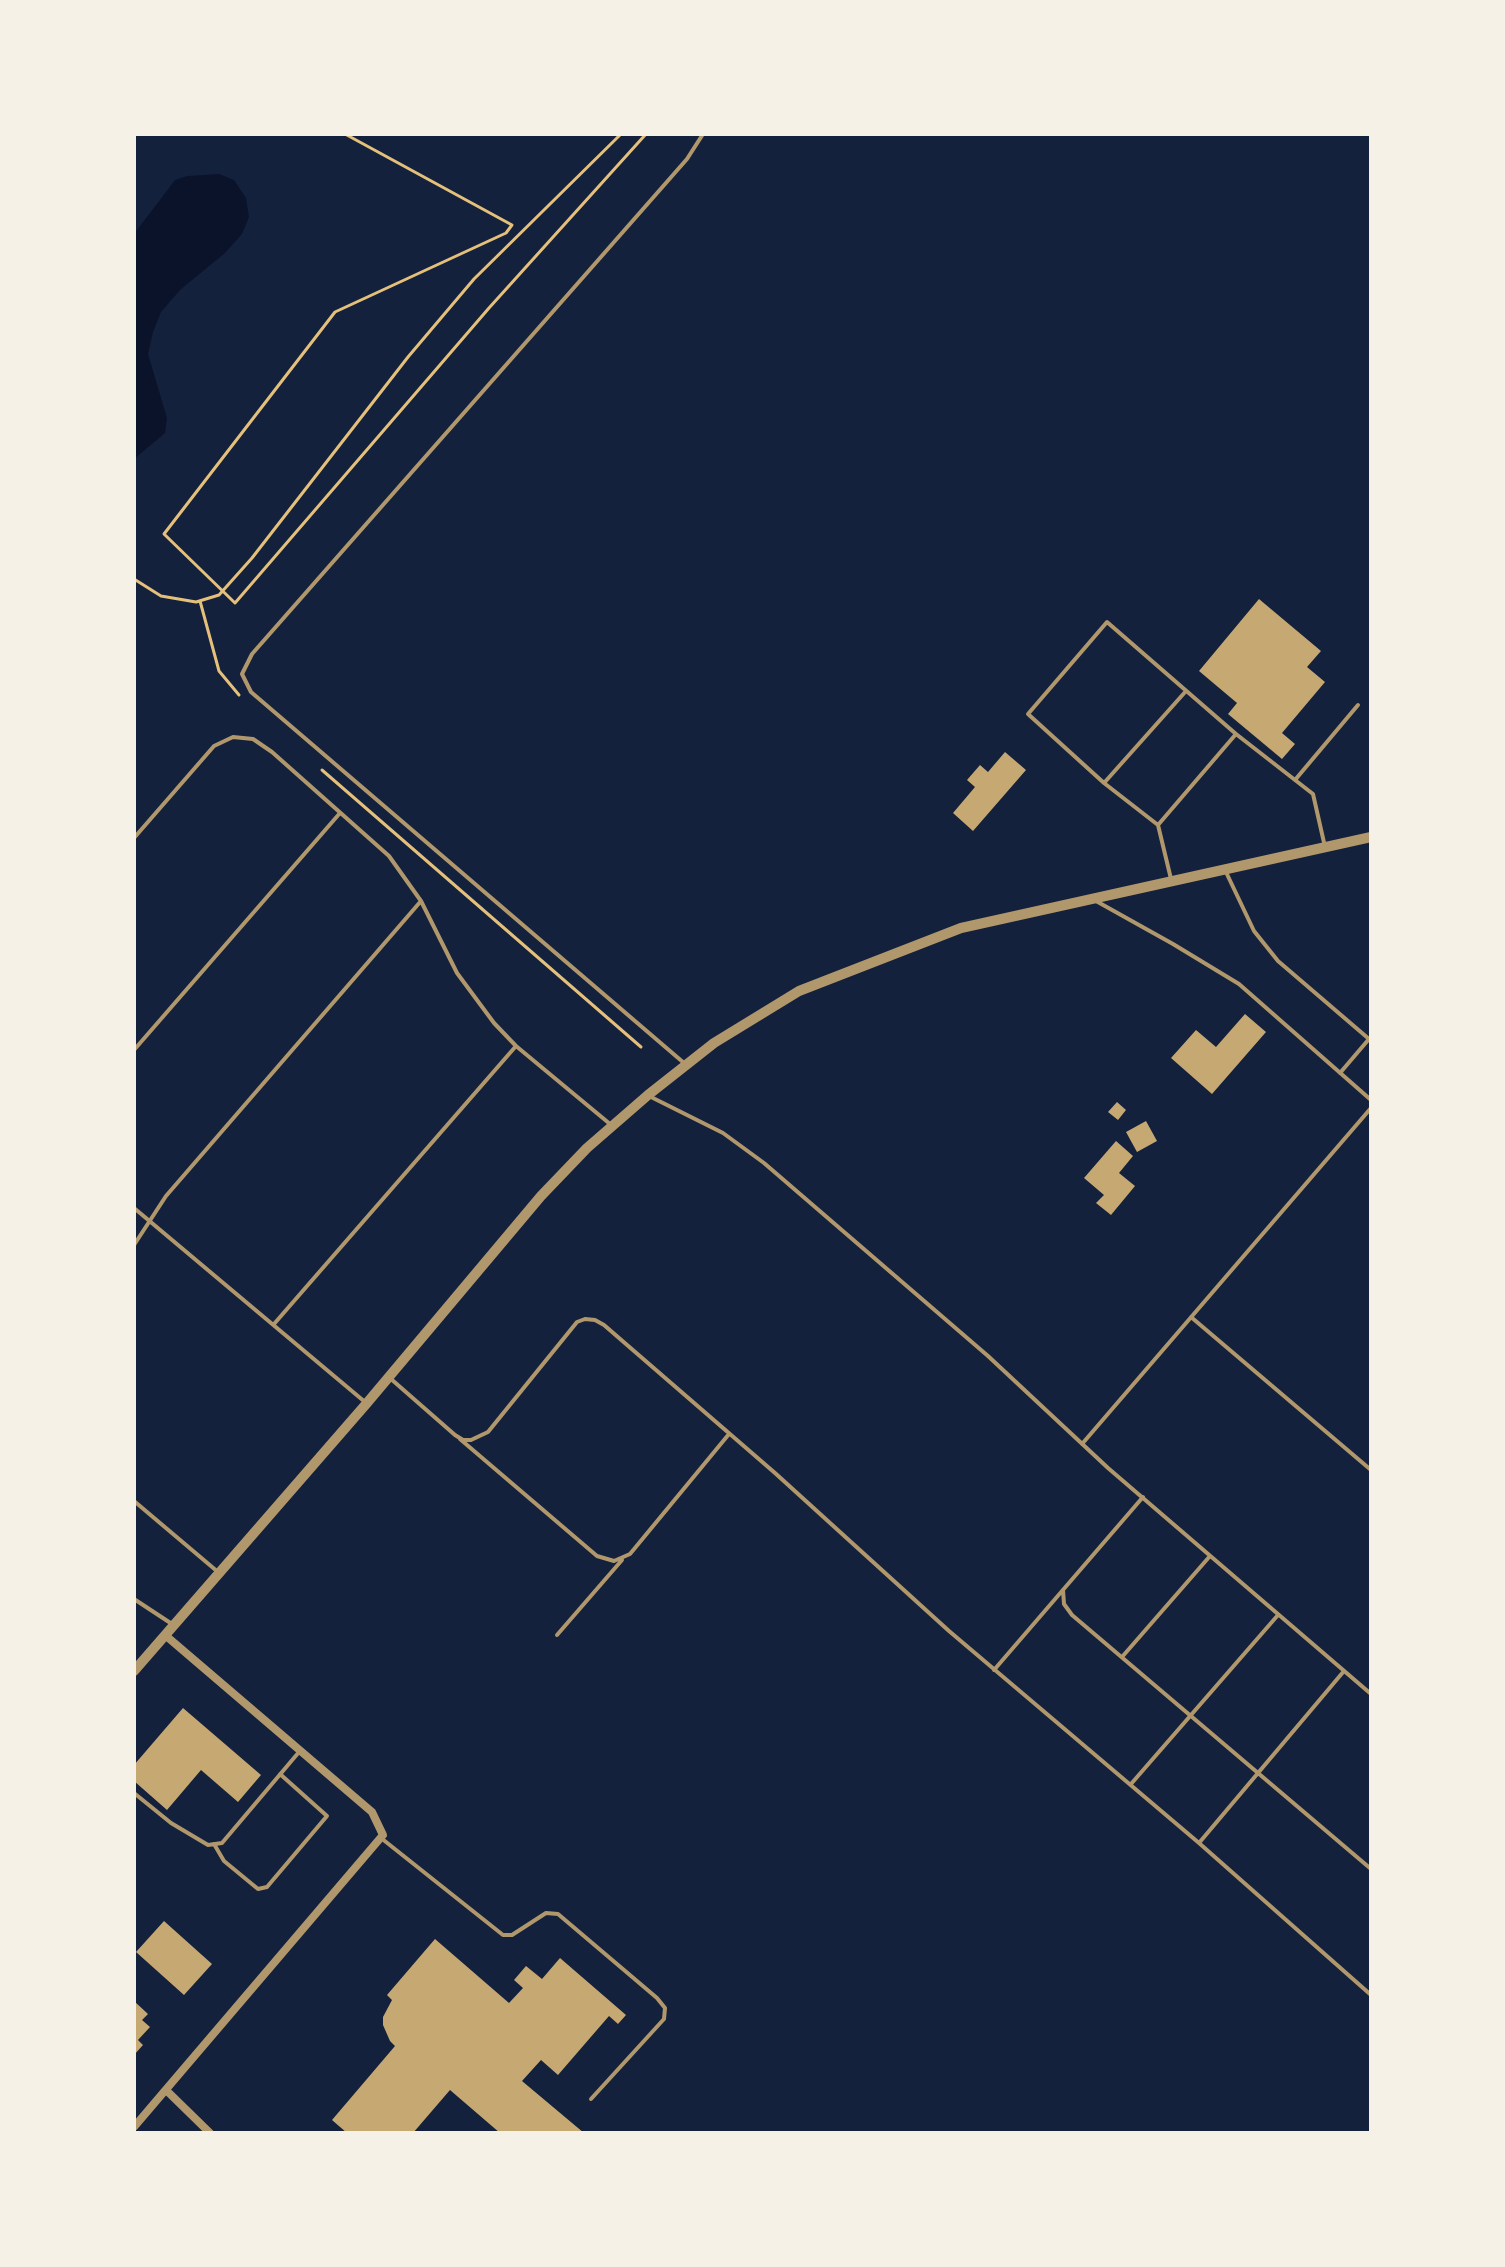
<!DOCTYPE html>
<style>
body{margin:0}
#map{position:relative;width:1505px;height:2267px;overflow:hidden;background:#14213d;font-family:"Open Sans",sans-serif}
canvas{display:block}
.frame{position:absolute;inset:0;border:136px solid #f6f1e7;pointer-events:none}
</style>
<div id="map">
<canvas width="1505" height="2267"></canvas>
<div class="frame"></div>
</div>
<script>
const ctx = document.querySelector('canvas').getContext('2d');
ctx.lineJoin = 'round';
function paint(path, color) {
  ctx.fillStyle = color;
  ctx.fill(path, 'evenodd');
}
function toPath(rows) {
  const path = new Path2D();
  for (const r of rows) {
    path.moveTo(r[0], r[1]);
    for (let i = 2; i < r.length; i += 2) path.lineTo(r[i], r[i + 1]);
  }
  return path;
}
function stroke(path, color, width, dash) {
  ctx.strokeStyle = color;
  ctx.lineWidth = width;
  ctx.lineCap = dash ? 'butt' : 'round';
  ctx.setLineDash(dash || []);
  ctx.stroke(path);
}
paint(toPath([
 [219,174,234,180,246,198,249,217,242,234,225,253,180,290,161,312,153,332,148,354,167,418,165,433,134,459,134,234,175,180,187,176]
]), '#0b132b');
paint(toPath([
 [1259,599,1321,651,1307,667,1325,682,1282,733,1295,744,1282,759,1228,714,1237,703,1199,671],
 [1005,752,1026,770,973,831,953,813,975,787,967,780,980,765,988,772],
 [1245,1014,1266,1032,1212,1094,1171,1058,1196,1030,1216,1047],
 [1117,1102,1126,1110,1118,1120,1108,1112],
 [1146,1121,1157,1141,1137,1152,1126,1132],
 [1116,1141,1133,1156,1119,1173,1135,1186,1111,1215,1096,1203,1104,1195,1084,1178],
 [183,1708,261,1775,238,1802,201,1770,167,1810,134,1781,134,1765],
 [164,1921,212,1964,184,1995,136,1952],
 [435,1939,509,2003,523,1988,514,1980,526,1966,542,1979,560,1958,626,2015,618,2024,609,2016,558,2075,541,2060,522,2081,584,2133,500,2133,450,2090,413,2133,347,2133,332,2120,395,2046,390,2041,383,2025,383,2017,392,2000,387,1995],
 [134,2001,148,2014,142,2020,150,2027,138,2040,143,2045,134,2055]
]), '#c6a872');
stroke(toPath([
 [345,134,512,225,506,233,335,312,164,534,235,603,489,308,646,134],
 [134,579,161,596,196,602,219,595,252,558,408,357,474,279,621,134],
 [200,601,219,671,239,695],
 [322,770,641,1047]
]), '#e5c07b', 3);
stroke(toPath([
 [1295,780,1358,705],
 [1104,783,1186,691],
 [1158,825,1104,783,1028,714,1107,622,1236,734],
 [134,838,214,746,233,737,253,739,272,752,389,856,421,901,457,973,494,1023,516,1046,610,1124],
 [1225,870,1254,931,1278,961,1369,1039,1340,1073],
 [1171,879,1158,825,1236,734,1313,794,1325,847],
 [1096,901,1173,944,1239,984,1371,1100],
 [134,1050,340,813],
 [684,1063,251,692,242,674,252,654,687,159,703,134],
 [651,1097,723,1133,764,1163,988,1356,1108,1468,1371,1694],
 [134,1208,365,1402],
 [134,1245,166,1196,421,901],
 [1191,1317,1371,1470],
 [274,1324,516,1046],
 [391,1379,455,1435,463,1440,471,1440,488,1432,577,1322,585,1319,595,1320,604,1325,775,1473,949,1631,1199,1843,1371,1995],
 [460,1439,597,1556,614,1561,630,1554,729,1434],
 [1082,1444,1371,1108],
 [134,1501,218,1572],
 [1063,1590,1064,1604,1072,1615,1371,1869],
 [134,1599,172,1624],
 [557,1635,622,1560],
 [1122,1657,1210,1556],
 [994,1670,1143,1497],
 [1131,1784,1278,1615],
 [134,1793,171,1823,208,1845,222,1843,299,1752],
 [381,1838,503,1935,512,1935,546,1913,558,1914,657,1998,665,2008,664,2019,591,2099],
 [1199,1843,1344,1671],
 [214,1844,224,1861,258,1889,267,1887,327,1816,280,1774]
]), '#b1986c', 4);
stroke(toPath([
 [166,2090,210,2133],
 [134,2127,383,1835,372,1812,165,1635]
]), '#b1986c', 8);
stroke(toPath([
 [134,1671,367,1403,541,1196,587,1148,648,1095,714,1043,799,991,961,928,1371,837]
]), '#b1986c', 10);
</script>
